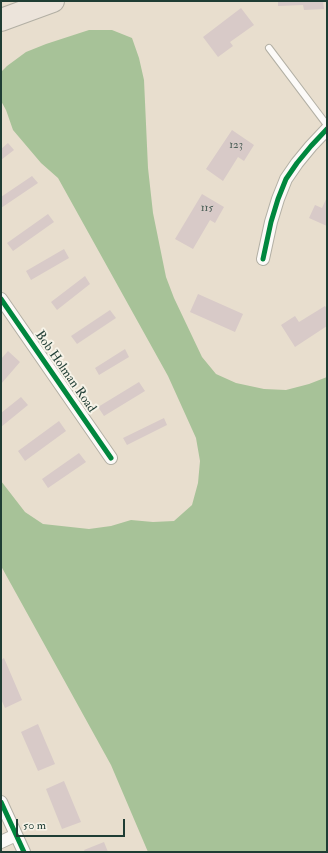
<!DOCTYPE html>
<style>
body{margin:0}
#map{position:relative;width:328px;height:853px;overflow:hidden;background:#e8dece;font-family:"IM FELL Double Pica",serif}
canvas{display:block}
.frame{position:absolute;inset:0;border:2px solid #1f3d34;pointer-events:none}
.scale{position:absolute;left:16px;top:819px;width:109px;height:18px;box-sizing:border-box;border:2px solid #1f3d34;border-top:0;padding-left:5px;font-size:12px;line-height:14px;white-space:nowrap;color:#1f3d34;-webkit-text-stroke:3px #f7f3e8;paint-order:stroke}
</style>
<div id="map">
<canvas width="328" height="853"></canvas>
<div class="frame"></div>
<div class="scale">50 m</div>
</div>
<script>
const ctx = document.querySelector('canvas').getContext('2d');
ctx.lineJoin = 'round';
function paint(path, color) {
  ctx.fillStyle = color;
  ctx.fill(path, 'evenodd');
}
function toPath(rows) {
  const path = new Path2D();
  for (const r of rows) {
    path.moveTo(r[0], r[1]);
    for (let i = 2; i < r.length; i += 2) path.lineTo(r[i], r[i + 1]);
  }
  return path;
}
function stroke(path, color, width, dash) {
  ctx.strokeStyle = color;
  ctx.lineWidth = width;
  ctx.lineCap = dash ? 'butt' : 'round';
  ctx.setLineDash(dash || []);
  ctx.stroke(path);
}
function label(font, color, halo, rows, align = 'center') {
  ctx.font = font + ' "IM FELL Double Pica",serif';
  ctx.lineWidth = 4;
  ctx.setLineDash([]);
  ctx.textBaseline = 'middle';
  ctx.strokeStyle = halo;
  ctx.fillStyle = color;
  for (const [text, x, y, turn = 0] of rows) {
    ctx.save();
    ctx.translate(x, y);
    ctx.rotate((+turn || 0) * Math.PI / 180);
    ctx.textAlign = isNaN(turn) ? turn : align;
    if (halo) ctx.strokeText(text, 0, 0);
    ctx.fillText(text, 0, 0);
    ctx.restore();
  }
}
paint(toPath([
 [89,30,112,30,132,38,139,58,144,80,148,168,153,213,166,277,174,298,202,357,216,374,236,383,264,389,286,390,309,384,327,377,327,852,148,852,111,765,1,566,1,481,25,512,43,524,89,529,111,526,131,520,153,522,174,521,192,505,198,483,200,461,196,438,168,376,58,178,41,163,13,130,6,110,1,101,1,72,7,66,26,52,46,44]
]), '#a7c298');
paint(toPath([
 [278,1,323,1,324,9,304,10,303,5,278,6],
 [241,8,254,25,230,42,233,46,218,57,203,37],
 [232,130,254,145,244,161,238,157,223,181,206,169],
 [8,143,14,150,1,160,1,149],
 [32,176,38,183,1,208,1,197],
 [202,194,224,207,215,223,210,220,193,249,175,239],
 [327,197,327,226,309,218,315,205,322,208],
 [48,214,54,222,13,251,7,243],
 [64,249,69,258,31,280,26,271],
 [85,276,90,284,57,310,51,302],
 [198,294,243,314,235,332,190,312],
 [325,306,327,309,327,326,295,347,281,325,295,316,299,322],
 [110,310,116,318,77,344,71,336],
 [125,349,129,357,99,375,95,368],
 [8,351,20,362,1,384,1,359],
 [139,382,145,391,104,416,98,407],
 [21,397,28,405,1,427,1,413],
 [164,418,167,425,127,445,123,438],
 [59,421,66,431,25,461,18,451],
 [79,453,86,462,48,488,42,479],
 [4,658,22,700,5,708,1,699,1,660],
 [38,724,55,764,38,771,21,732],
 [64,781,81,822,62,829,46,789],
 [104,842,108,852,85,852,84,850]
]), '#d8cac8');
const lane = toPath([
 [269,48,327,125]
]);
const street = toPath([
 [263,259,271,222,278,199,286,179,297,163,311,146,327,129],
 [1,299,111,458],
 [1,802,24,852],
 [1,842,16,835]
]);
const highway = toPath([
 [1,20,53,1]
]);
stroke(lane, '#b2afa4', 8);
stroke(street, '#b2afa4', 14);
stroke(highway, '#b2afa4', 24);
stroke(lane, '#fcfaf8', 6);
stroke(street, '#fcfaf8', 12);
stroke(highway, '#ece4db', 22);
stroke(toPath([
 [263,259,271,222,278,199,286,179,297,163,311,146,327,129],
 [1,299,111,458],
 [1,802,24,852]
]), '#00873e', 5);
label('11px', '#4d6059', null, [
 ["123",236,146],
 ["115",207,209]
]);
label('13px', '#1f3d34', '#f7f3e8', [
 ["Bob Holman Road",65,372,55]
]);
</script>
